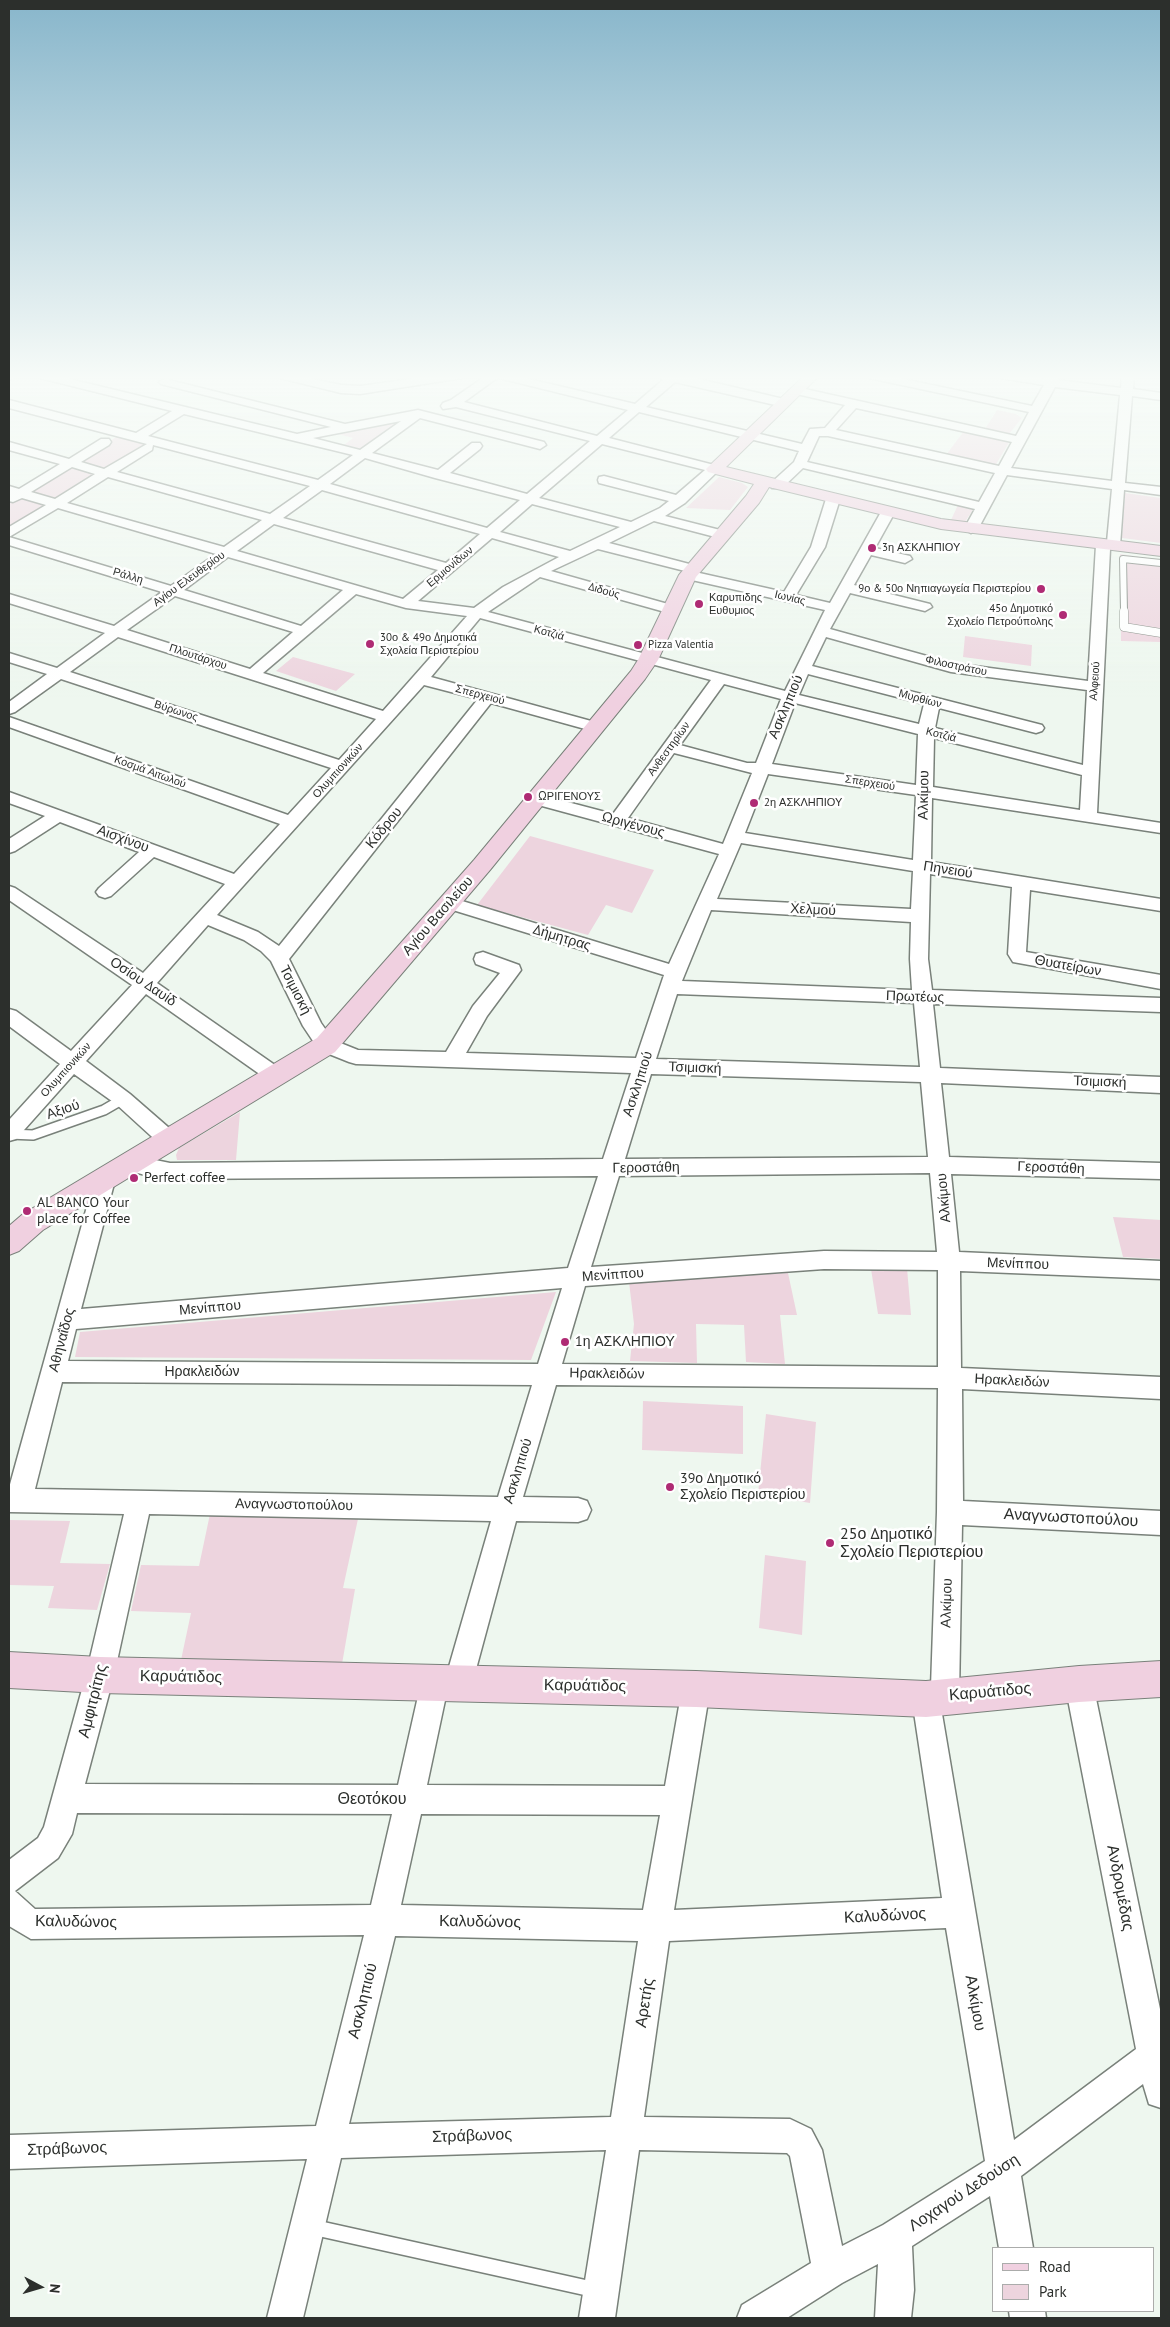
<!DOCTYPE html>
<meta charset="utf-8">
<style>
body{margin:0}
#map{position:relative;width:1170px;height:2327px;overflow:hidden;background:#eef7ef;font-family:"PT Sans",sans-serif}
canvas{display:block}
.frame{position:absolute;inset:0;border:10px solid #2c2f2c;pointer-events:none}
.legend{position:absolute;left:992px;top:2247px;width:162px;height:65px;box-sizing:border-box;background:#fff;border:1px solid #abacab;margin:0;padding:6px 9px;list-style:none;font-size:15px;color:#2c2f2c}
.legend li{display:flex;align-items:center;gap:10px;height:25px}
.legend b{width:25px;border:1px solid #abacab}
.north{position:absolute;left:15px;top:2262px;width:50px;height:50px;-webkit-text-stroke:4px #fff;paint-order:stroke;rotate:96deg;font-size:14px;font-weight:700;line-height:20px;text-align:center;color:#2c2f2c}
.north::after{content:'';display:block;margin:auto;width:18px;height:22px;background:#2c2f2c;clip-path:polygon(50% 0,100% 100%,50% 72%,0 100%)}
</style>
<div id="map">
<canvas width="1170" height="2327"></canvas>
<div class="frame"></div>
<ul class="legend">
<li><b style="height:6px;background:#f0d0e0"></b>Road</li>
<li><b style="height:14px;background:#edd4de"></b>Park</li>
</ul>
<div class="north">N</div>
</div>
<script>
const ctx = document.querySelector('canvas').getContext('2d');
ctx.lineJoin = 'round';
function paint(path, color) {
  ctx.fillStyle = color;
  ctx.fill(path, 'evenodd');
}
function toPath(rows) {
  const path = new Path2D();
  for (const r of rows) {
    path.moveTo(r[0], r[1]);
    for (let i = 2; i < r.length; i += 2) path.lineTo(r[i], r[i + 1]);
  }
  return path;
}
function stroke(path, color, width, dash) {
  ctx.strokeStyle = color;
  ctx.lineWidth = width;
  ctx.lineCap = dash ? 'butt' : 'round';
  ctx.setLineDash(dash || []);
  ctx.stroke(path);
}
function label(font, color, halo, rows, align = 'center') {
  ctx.font = font + ' "PT Sans",sans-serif';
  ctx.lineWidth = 5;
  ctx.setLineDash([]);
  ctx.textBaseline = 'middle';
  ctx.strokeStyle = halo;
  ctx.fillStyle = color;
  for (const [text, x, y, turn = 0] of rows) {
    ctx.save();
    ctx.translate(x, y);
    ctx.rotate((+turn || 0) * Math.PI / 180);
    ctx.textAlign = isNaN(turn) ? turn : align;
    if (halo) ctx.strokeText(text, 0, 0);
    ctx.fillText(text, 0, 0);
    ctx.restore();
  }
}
paint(toPath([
 [997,410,1016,414,1022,418,1009,434,985,429],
 [393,422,397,424,362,449,344,445,353,438,334,433],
 [964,431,1010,441,995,466,946,455],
 [118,436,148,444,9,531,9,503],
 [719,477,742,483,748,487,730,510,686,508],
 [1125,493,1161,498,1161,543,1122,538],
 [958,505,974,508,965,522,950,522],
 [1120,554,1161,560,1161,642,1121,641],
 [965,636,1032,645,1031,666,963,657],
 [293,657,355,674,336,691,276,671],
 [530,836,654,870,632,913,606,905,588,935,477,905],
 [240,1112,236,1160,177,1160,176,1155,179,1148],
 [1113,1217,1161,1220,1161,1259,1123,1257],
 [907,1268,911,1315,878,1314,871,1269],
 [788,1273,797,1315,780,1315,785,1364,746,1362,744,1325,696,1324,697,1363,630,1361,634,1324,629,1282],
 [556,1292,531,1360,75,1357,80,1332],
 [643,1401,743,1406,743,1454,642,1450],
 [766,1414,816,1422,810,1503,758,1494],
 [210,1514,358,1519,343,1588,355,1589,342,1664,181,1660,191,1613,131,1611,141,1565,199,1566],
 [9,1520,70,1521,60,1563,110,1564,97,1610,48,1608,54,1586,9,1585],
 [765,1555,806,1561,802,1635,759,1628]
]), '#edd4de');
const laneFar3 = toPath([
 [1124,612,1123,559,1161,563]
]);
const laneFar2 = toPath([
 [1124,611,1124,627,1161,633]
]);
const laneFar1 = toPath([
 [9,1134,33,1135,104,1110,123,1099]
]);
const lane = toPath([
 [312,2227,596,2290]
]);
const street = toPath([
 [9,375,20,375,9,380,9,375],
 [34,375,53,375,297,434,331,427,161,384,159,382,165,379,345,424,418,410,544,442,546,445,540,449,420,418,372,453,438,470,472,443,480,443,482,446,480,449,450,473,527,494,590,441,456,407,443,409,441,406,443,403,451,400,487,375,512,375,635,404,664,379,658,377,656,375,682,375,788,400,790,403,784,407,675,382,646,407,802,444,810,429,825,428,845,405,792,393,790,391,796,387,1016,436,1029,412,869,378,863,375,884,375,1032,406,1044,385,1001,378,995,375,1021,375,1046,379,1047,375,1059,375,1058,380,1121,388,1122,375,1134,375,1133,389,1161,393,1161,400,1132,396,1125,483,1161,487,1161,495,1124,490,1120,546,1118,549,1110,549,1097,813,1161,823,1161,833,932,798,931,862,1161,899,1161,911,1030,890,1026,952,1161,975,1161,989,1013,962,1008,954,1012,887,930,874,928,959,932,990,1161,998,1161,1012,933,1004,940,1068,1161,1077,1161,1093,941,1083,949,1157,1161,1163,1161,1179,951,1174,959,1252,1161,1261,1161,1279,960,1271,961,1368,1161,1377,1161,1399,962,1389,963,1501,1161,1511,1161,1535,962,1525,959,1696,955,1706,945,1710,941,1708,1014,2140,1136,2049,1065,1684,1069,1674,1079,1670,1089,1674,1093,1684,1161,2014,1161,2108,1149,2104,1143,2084,1021,2176,1033,2248,999,2248,990,2196,912,2246,914,2290,911,2318,875,2318,878,2264,842,2283,787,2318,737,2318,742,2305,811,2263,790,2156,787,2153,639,2150,615,2318,579,2318,606,2150,341,2158,303,2318,267,2318,307,2159,9,2169,9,2135,316,2126,364,1935,31,1939,9,1926,9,1860,38,1838,44,1827,86,1675,124,1514,9,1512,9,1488,96,1174,104,1171,112,1174,115,1180,81,1309,568,1268,598,1176,170,1179,149,1176,123,1169,120,1163,123,1157,131,1155,170,1163,603,1159,631,1073,356,1064,349,1062,319,1050,303,1026,271,961,261,951,244,940,208,925,157,983,282,1070,285,1075,282,1080,275,1083,268,1080,146,994,86,1061,130,1094,176,1134,179,1140,176,1146,169,1148,162,1146,116,1104,74,1074,16,1139,9,1141,9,1120,60,1064,9,1026,9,1009,16,1011,71,1051,132,985,9,900,9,886,15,888,143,973,225,884,154,857,111,896,105,898,99,896,96,892,99,888,139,852,60,822,15,851,9,853,9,839,45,816,9,803,9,792,234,874,280,824,9,727,9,717,288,815,331,768,61,679,15,712,9,714,9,702,47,674,9,662,9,653,57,668,105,633,9,603,9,594,114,626,162,592,9,545,9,527,46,505,22,498,13,502,9,501,9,486,19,489,60,464,9,450,9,442,69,459,101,439,109,439,111,442,109,445,81,462,104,469,147,444,9,408,9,400,136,433,172,411,36,377,34,375],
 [497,378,499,378,628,410,597,436,464,402,497,378],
 [1055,387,1120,395,1112,481,1011,468,1055,387],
 [856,408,1012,442,999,466,836,430,856,408],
 [639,412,799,451,794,462,772,482,771,485,772,488,782,488,803,468,975,509,964,529,971,533,978,529,1007,475,1112,489,1107,542,1098,542,1096,545,1088,681,952,663,830,629,850,593,925,611,932,607,930,604,854,585,871,555,905,563,912,559,910,556,875,548,895,512,893,509,888,508,881,512,830,603,796,595,825,547,840,499,838,496,828,496,826,499,811,547,784,592,695,572,699,569,697,566,609,543,654,521,723,539,730,535,728,532,665,516,685,503,720,469,718,466,609,438,639,412],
 [184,414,353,455,318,480,148,436,184,414],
 [401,421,360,450,313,438,401,421],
 [819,436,828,436,995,473,979,502,807,462,819,436],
 [602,444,705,470,676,495,604,476,599,477,598,480,599,483,669,501,660,508,631,522,539,498,602,444],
 [153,445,310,486,270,514,117,472,152,450,153,445],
 [365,458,435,478,520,500,487,528,330,484,365,458],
 [72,467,95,474,55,499,31,492,72,467],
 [108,477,262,520,224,547,67,503,108,477],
 [322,490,480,534,446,563,283,518,322,490],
 [532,504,620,527,570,551,500,532,532,504],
 [58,508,216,554,171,586,9,537,58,508],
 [274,524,438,570,403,599,237,551,274,524],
 [492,538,559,557,503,587,474,608,418,601,492,538],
 [598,549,685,571,681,575,683,578,825,610,785,691,488,612,540,577,665,612,675,612,677,609,675,606,551,571,598,549],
 [228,557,343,590,301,626,184,590,228,557],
 [356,594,406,608,467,616,383,711,263,673,356,594],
 [175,596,293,632,250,669,127,630,175,596],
 [480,618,711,680,613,814,537,794,531,795,529,799,531,803,719,854,669,964,449,897,443,899,440,903,443,907,664,975,636,1058,466,1053,487,1016,521,970,519,965,483,952,476,954,474,959,476,964,500,973,473,1006,446,1052,358,1050,333,1040,321,1023,289,959,491,703,596,732,602,730,604,727,602,724,431,677,480,618],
 [118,637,376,719,339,760,70,672,118,637],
 [826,637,951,672,1087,690,1083,765,935,728,939,708,1036,733,1042,731,1044,728,1042,725,812,666,826,637],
 [808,674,924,704,919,724,799,695,808,674],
 [724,684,781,699,756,763,747,763,680,745,724,684],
 [424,685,478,699,279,946,258,932,217,915,424,685],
 [795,703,918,734,916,785,772,764,795,703],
 [934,738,1082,775,1080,810,933,787,934,738],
 [674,753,752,773,723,844,628,818,674,753],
 [768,774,916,795,913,860,745,833,768,774],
 [741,843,913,871,911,909,717,899,741,843],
 [711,910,911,922,910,959,912,990,682,981,711,910],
 [677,994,914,1003,920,1067,656,1059,677,994],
 [651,1074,921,1082,928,1157,625,1159,651,1074],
 [930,1173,937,1252,824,1251,591,1267,619,1176,930,1173],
 [824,1269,938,1270,938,1367,562,1364,585,1286,824,1269],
 [562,1288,538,1364,68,1361,76,1329,562,1288],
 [62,1382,532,1385,498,1497,35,1489,62,1382],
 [556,1385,938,1388,937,1512,931,1687,926,1685,916,1689,912,1699,942,1898,674,1910,710,1689,706,1679,696,1675,686,1679,682,1689,665,1786,427,1785,447,1691,448,1694,458,1698,468,1694,472,1684,516,1521,578,1522,587,1519,591,1510,587,1501,578,1498,523,1497,556,1385],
 [149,1514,491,1521,446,1677,445,1673,435,1669,425,1673,421,1683,398,1785,85,1784,114,1675,149,1514],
 [77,1813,392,1814,371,1905,35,1909,15,1891,58,1858,72,1834,77,1813],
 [421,1814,660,1815,643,1910,401,1905,421,1814],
 [946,1928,985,2161,883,2225,842,2246,822,2150,811,2129,790,2119,644,2117,669,1941,946,1928],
 [395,1936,638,1941,611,2117,349,2124,395,1936],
 [274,375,294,375,341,385,360,386,441,375,468,375,462,378,360,394,341,393,276,377,274,375],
 [1009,2311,1045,2311,1046,2318,1010,2318,1009,2311]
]);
const secondary = toPath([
 [805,375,820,375,726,467,941,519,1161,546,1161,556,941,529,769,487,759,503,696,577,658,660,645,679,490,870,335,1052,43,1230,19,1251,9,1255,9,1226,23,1214,317,1038,474,860,631,671,638,660,679,575,746,496,754,484,708,472,706,469,805,375],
 [9,1652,100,1657,696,1671,926,1681,1079,1666,1161,1661,1161,1697,1079,1702,926,1717,696,1707,100,1693,9,1688,9,1652]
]);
stroke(laneFar3, '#79817a', 8);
stroke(laneFar2, '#79817a', 9);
stroke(laneFar1, '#79817a', 12);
stroke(lane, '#79817a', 18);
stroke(street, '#79817a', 3);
stroke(secondary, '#79817a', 2);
stroke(laneFar3, '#fff', 6);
stroke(laneFar2, '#fff', 8);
stroke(laneFar1, '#fff', 9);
stroke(lane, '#fff', 15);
paint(street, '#fff');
paint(secondary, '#f0d0e0');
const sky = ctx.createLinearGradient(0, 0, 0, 700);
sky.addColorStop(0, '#88b6cb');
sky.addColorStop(0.54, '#f7fbf8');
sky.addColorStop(1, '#f7fbf800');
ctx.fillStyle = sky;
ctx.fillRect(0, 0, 1170, 700);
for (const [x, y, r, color] of [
 [872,548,5,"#af2b74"],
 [1041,589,5,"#af2b74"],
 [699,604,5,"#af2b74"],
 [1063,615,5,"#af2b74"],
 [370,644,5,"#af2b74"],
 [638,645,5,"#af2b74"],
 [528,797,5,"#af2b74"],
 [754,803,5,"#af2b74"],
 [134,1178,5,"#af2b74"],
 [27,1211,5,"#af2b74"],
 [565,1342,5,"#af2b74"],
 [670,1487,5,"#af2b74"],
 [830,1543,5,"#af2b74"]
]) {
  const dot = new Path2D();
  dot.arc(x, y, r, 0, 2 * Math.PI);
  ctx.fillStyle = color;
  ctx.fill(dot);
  stroke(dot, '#fff', 2);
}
label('11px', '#2c2f2c', '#fff', [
 ["3η ΑΣΚΛΗΠΙΟΥ",882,548],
 ["9ο & 50ο Νηπιαγωγεία Περιστερίου",1031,589,"right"],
 ["Καρυπιδης",709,598],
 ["Ευθυμιος",709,611],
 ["45ο Δημοτικό",1053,609,"right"],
 ["Σχολείο Πετρούπολης",1053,622,"right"],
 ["30ο & 49ο Δημοτικά",380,638],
 ["Σχολεία Περιστερίου",380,651],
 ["Pizza Valentia",648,645],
 ["ΩΡΙΓΕΝΟΥΣ",538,797],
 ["2η ΑΣΚΛΗΠΙΟΥ",764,803]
], 'left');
label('11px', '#2c2f2c', '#fff', [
 ["Ερμιονίδων",450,567,-40],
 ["Ράλλη",128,576,17],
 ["Αγίου Ελευθερίου",189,579,-36],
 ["Διδούς",604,591,16],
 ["Ιωνίας",790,598,13],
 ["Κοτζιά",549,633,15],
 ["Πλουτάρχου",198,657,18],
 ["Φιλοστράτου",956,666,12],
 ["Αλφειού",1095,681,-86],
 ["Σπερχειού",480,695,15],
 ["Μυρθίων",920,699,15],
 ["Βύρωνος",176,711,18],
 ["Κοτζιά",941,735,14],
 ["Ανθεστηρίων",669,749,-54],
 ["Ολυμπιονικών",338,771,-48],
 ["Κοσμά Αιτωλού",150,772,20],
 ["Σπερχειού",870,783,9],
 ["Ολυμπιονικών",66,1070,-48]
]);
label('14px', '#2c2f2c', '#fff', [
 ["Ασκληπιού",786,707,-67],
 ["Αλκίμου",924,795,-89],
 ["Ωριγένους",633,825,15],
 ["Κόδρου",384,828,-51],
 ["Αισχίνου",123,839,20],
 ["Πηνειού",948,870,9],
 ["Χελμού",813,910,3],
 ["Αγίου Βασιλείου",438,916,-49],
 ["Δήμητρας",562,938,17],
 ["Θυατείρων",1068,966,10],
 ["Οσίου Δαυίδ",143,982,34],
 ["Τσιμισκή",295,990,63],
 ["Πρωτέως",915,997,2],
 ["Τσιμισκή",695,1068,2],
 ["Τσιμισκή",1100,1082,2],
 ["Ασκληπιού",638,1084,-72],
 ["Αξιού",63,1110,-19],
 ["Γεροστάθη",646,1168,-1],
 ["Γεροστάθη",1051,1168,2],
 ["Αλκίμου",944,1198,-95],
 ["Μενίππου",1018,1264,2],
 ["Μενίππου",613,1275,-4],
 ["Μενίππου",210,1308,-5],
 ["Αθηναΐδος",62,1340,-75],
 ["Ηρακλειδών",202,1372],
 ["Ηρακλειδών",607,1374,1],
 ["Ηρακλειδών",1012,1381,3],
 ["Ασκληπιού",518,1471,-73],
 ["Αναγνωστοπούλου",294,1505,1],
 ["Αλκίμου",947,1603,-88]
]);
label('14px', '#2c2f2c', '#fff', [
 ["Perfect coffee",144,1178],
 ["AL BANCO Your",37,1203],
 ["place for Coffee",37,1219],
 ["1η ΑΣΚΛΗΠΙΟΥ",575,1342],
 ["39ο Δημοτικό",680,1479],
 ["Σχολείο Περιστερίου",680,1495]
], 'left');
label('16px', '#2c2f2c', '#fff', [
 ["Αναγνωστοπούλου",1071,1518,3],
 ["Καρυάτιδος",181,1677,1],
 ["Καρυάτιδος",585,1686,1],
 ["Καρυάτιδος",990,1692,-5],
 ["Αμφιτρίτης",93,1701,-76],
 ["Θεοτόκου",372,1799],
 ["Ανδρομέδας",1120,1888,79],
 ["Καλυδώνος",885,1916,-3],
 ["Καλυδώνος",76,1922,1],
 ["Καλυδώνος",480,1922,1],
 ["Ασκληπιού",363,2001,-76],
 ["Αρετής",645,2003,-81],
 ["Αλκίμου",975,2003,80],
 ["Στράβωνος",472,2136,-2],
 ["Στράβωνος",67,2149,-2],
 ["Λοχαγού Δεδούση",964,2193,-33]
]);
label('16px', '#2c2f2c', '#fff', [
 ["25ο Δημοτικό",840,1534],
 ["Σχολείο Περιστερίου",840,1552]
], 'left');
</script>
